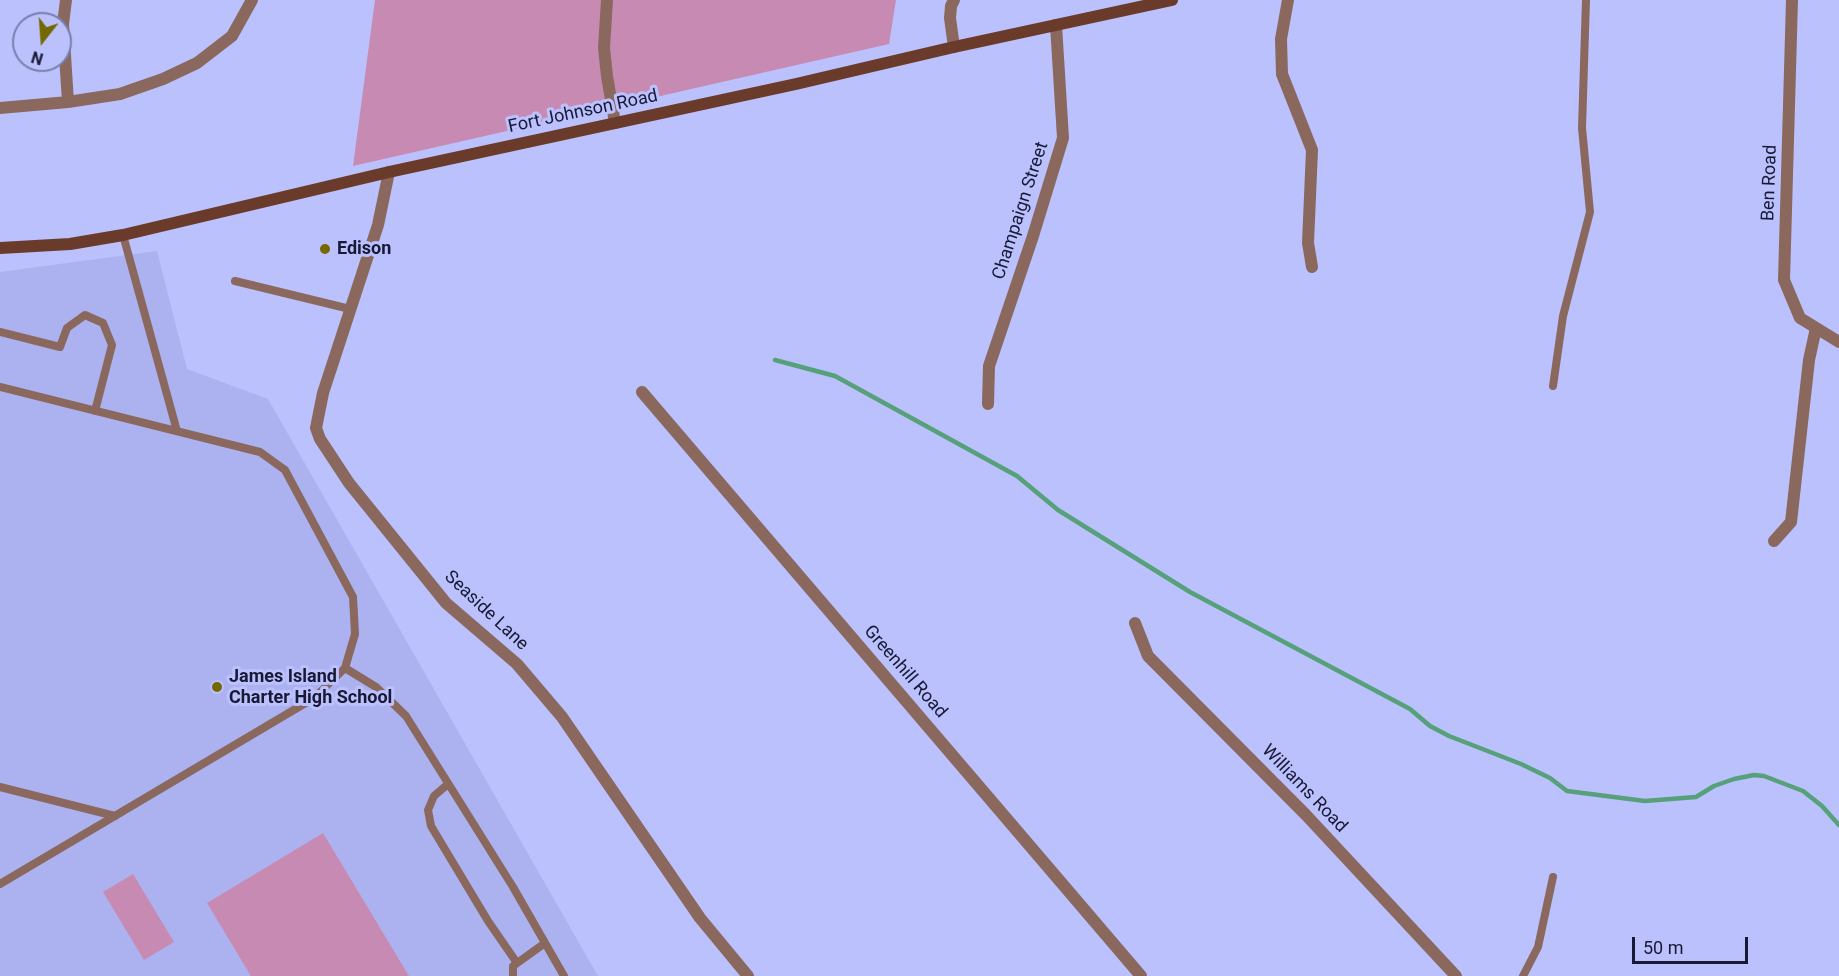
<!DOCTYPE html>
<style>
body{margin:0}
#map{position:relative;width:1839px;height:976px;overflow:hidden;background:#bbc1fd;font-family:Roboto,sans-serif}
canvas{display:block}
.north{position:absolute;left:12px;top:12px;width:60px;height:60px;box-sizing:border-box;background:#bbc1fd;border:2px solid #7a7ead;border-radius:50%;rotate:197deg;font-size:16px;font-weight:700;line-height:24px;text-align:center;color:#181935}
.north::after{content:'';display:block;margin:auto;width:21px;height:27px;background:#766800;clip-path:polygon(50% 0,100% 100%,50% 72%,0 100%)}
.scale{position:absolute;left:1632px;top:937px;width:116px;height:27px;box-sizing:border-box;border:3px solid #181935;border-top:0;padding-left:8px;font-size:18px;line-height:21px;white-space:nowrap;color:#181935;-webkit-text-stroke:4px #bbc1fd;paint-order:stroke}
</style>
<div id="map">
<canvas width="1839" height="976"></canvas>
<div class="north">N</div>
<div class="scale">50 m</div>
</div>
<script>
const ctx = document.querySelector('canvas').getContext('2d');
ctx.lineJoin = 'round';
function paint(path, color) {
  ctx.fillStyle = color;
  ctx.fill(path, 'evenodd');
}
function toPath(rows) {
  const path = new Path2D();
  for (const r of rows) {
    path.moveTo(r[0], r[1]);
    for (let i = 2; i < r.length; i += 2) path.lineTo(r[i], r[i + 1]);
  }
  return path;
}
function stroke(path, color, width, dash) {
  ctx.strokeStyle = color;
  ctx.lineWidth = width;
  ctx.lineCap = dash ? 'butt' : 'round';
  ctx.setLineDash(dash || []);
  ctx.stroke(path);
}
function label(font, color, halo, rows, align = 'center') {
  ctx.font = font + ' Roboto,sans-serif';
  ctx.lineWidth = 6;
  ctx.setLineDash([]);
  ctx.textBaseline = 'middle';
  ctx.strokeStyle = halo;
  ctx.fillStyle = color;
  for (const [text, x, y, turn = 0] of rows) {
    ctx.save();
    ctx.translate(x, y);
    ctx.rotate((+turn || 0) * Math.PI / 180);
    ctx.textAlign = isNaN(turn) ? turn : align;
    if (halo) ctx.strokeText(text, 0, 0);
    ctx.fillText(text, 0, 0);
    ctx.restore();
  }
}
paint(toPath([
 [157,251,187,369,268,399,598,976,0,976,0,272]
]), '#acb2f0');
paint(toPath([
 [375,0,896,0,889,44,353,166],
 [323,833,409,976,251,976,207,903],
 [133,874,174,942,144,960,103,892]
]), '#c78bb3');
stroke(toPath([
 [775,360,835,376,1017,476,1058,510,1190,592,1410,709,1430,726,1449,736,1521,764,1550,778,1567,791,1645,801,1696,797,1714,786,1734,779,1754,775,1764,776,1803,791,1822,806,1839,825]
]), '#56a07a', 4.5);
stroke(toPath([
 [123,235,177,431],
 [235,281,350,309],
 [0,332,60,347,67,328,85,315,103,323,112,345,95,411],
 [1553,386,1563,316,1590,212,1582,128,1586,0],
 [0,387,260,452,285,470,353,597,355,634,345,668,314,698,0,884],
 [345,668,376,687,406,716,513,887,564,976],
 [448,784,434,796,428,810,431,826,488,921,517,963],
 [0,787,115,816],
 [513,976,513,966,545,943],
 [1523,976,1538,947,1553,877]
]), '#8a685d', 8);
stroke(toPath([
 [66,0,63,24,68,102],
 [607,0,604,48,607,76,615,123],
 [954,0,951,6,950,18,954,47],
 [1288,0,1281,39,1282,74,1312,150,1308,243,1312,267],
 [1792,0,1784,280,1800,318,1839,342],
 [0,108,68,102,120,94,163,79,197,63,232,36,252,0],
 [389,172,378,225,323,393,316,428,320,439,349,483,446,603,517,664,562,717,700,918,748,976],
 [642,392,1141,976],
 [988,404,989,366,1033,236,1063,138,1056,25],
 [1774,541,1791,522,1809,360,1816,328],
 [1135,623,1148,656,1306,815,1456,976]
]), '#8a685d', 12);
stroke(toPath([
 [0,248,70,244,123,235,389,172,796,84,954,47,1172,0]
]), '#6a3b2b', 12);
for (const [x, y, r, color] of [
 [325,249,6,"#766800"],
 [217,687,6,"#766800"]
]) {
  const dot = new Path2D();
  dot.arc(x, y, r, 0, 2 * Math.PI);
  ctx.fillStyle = color;
  ctx.fill(dot);
  stroke(dot, '#bbc1fd', 2);
}
label('18px', '#181935', '#bbc1fd', [
 ["Fort Johnson Road",583,112,-12],
 ["Ben Road",1770,183,-88],
 ["Champaign Street",1021,211,-72],
 ["Seaside Lane",486,611,43],
 ["Greenhill Road",905,672,49],
 ["Williams Road",1304,789,46]
]);
label('bold 18px', '#181935', '#bbc1fd', [
 ["Edison",337,249],
 ["James Island",229,677],
 ["Charter High School",229,698]
], 'left');
</script>
